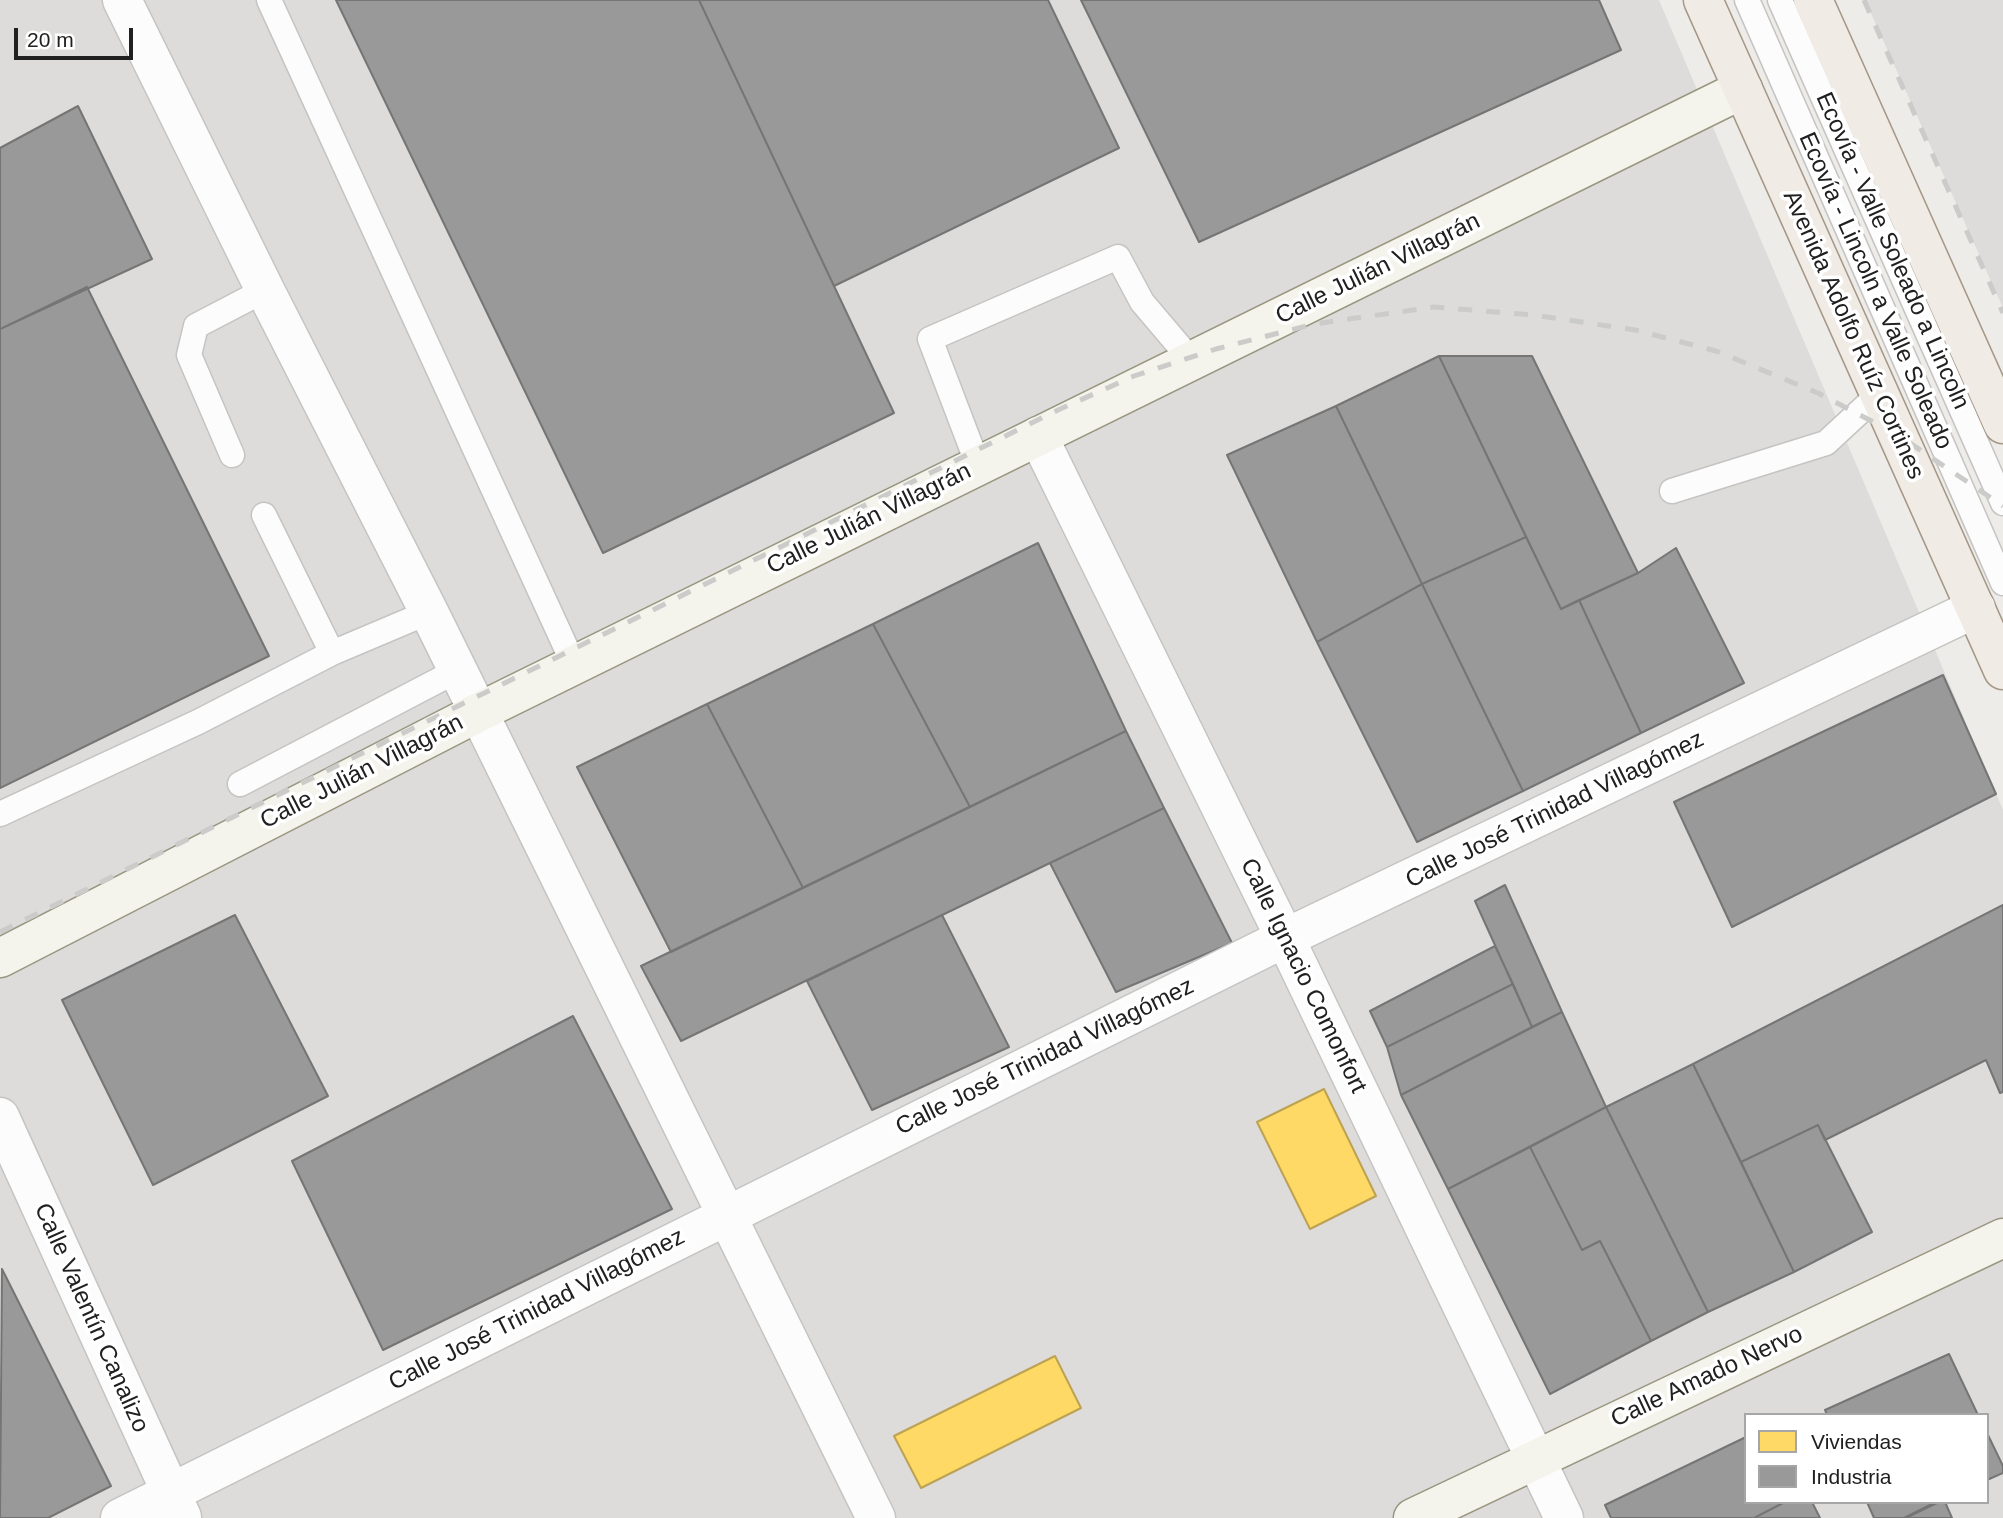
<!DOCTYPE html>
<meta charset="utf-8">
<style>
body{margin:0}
#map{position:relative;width:2003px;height:1518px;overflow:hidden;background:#eeece9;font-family:Arial,sans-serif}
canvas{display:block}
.legend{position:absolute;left:1744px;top:1413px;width:245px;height:91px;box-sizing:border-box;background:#fff;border:2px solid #a6a6a6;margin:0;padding:9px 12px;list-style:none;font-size:21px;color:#202020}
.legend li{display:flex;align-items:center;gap:14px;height:35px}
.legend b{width:35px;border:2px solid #a6a6a6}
.scale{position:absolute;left:14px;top:28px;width:119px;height:32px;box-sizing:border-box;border:4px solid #202020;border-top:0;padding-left:9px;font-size:21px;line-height:24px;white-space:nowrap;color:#202020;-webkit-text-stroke:5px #fff;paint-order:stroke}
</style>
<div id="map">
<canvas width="2003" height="1518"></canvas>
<ul class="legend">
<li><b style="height:19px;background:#ffd966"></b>Viviendas</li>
<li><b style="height:19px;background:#999"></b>Industria</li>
</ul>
<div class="scale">20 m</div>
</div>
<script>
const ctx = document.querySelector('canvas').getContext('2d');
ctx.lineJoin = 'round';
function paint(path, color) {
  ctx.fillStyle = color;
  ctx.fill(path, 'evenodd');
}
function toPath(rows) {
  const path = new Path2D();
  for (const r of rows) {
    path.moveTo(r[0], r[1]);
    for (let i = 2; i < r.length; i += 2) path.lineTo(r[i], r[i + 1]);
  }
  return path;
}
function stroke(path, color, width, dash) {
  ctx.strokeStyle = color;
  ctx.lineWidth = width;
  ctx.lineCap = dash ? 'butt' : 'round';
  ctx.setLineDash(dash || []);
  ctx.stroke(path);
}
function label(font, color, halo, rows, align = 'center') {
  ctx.font = font + ' Arial,sans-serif';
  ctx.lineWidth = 7;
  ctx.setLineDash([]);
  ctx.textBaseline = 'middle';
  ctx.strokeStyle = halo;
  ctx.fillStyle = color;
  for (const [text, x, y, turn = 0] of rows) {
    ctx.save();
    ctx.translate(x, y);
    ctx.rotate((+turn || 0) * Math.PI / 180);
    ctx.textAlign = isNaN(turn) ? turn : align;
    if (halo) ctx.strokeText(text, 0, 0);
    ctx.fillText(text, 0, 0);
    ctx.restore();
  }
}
paint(toPath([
 [0,0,1659,0,2003,810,2003,1518,0,1518],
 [1746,1415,1987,1415,1987,1502,1746,1502],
 [1865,0,2003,0,2003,308]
]), '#dddcda');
const homes = toPath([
 [1324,1089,1376,1196,1310,1229,1257,1122,1324,1089],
 [1055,1356,1081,1408,921,1488,894,1436,1055,1356]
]);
paint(homes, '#ffd966');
stroke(homes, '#bca251', 2);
const industry = toPath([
 [336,0,699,0,894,413,603,553,336,0],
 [699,0,1048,0,1119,148,834,286,699,0],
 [1081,0,1599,0,1621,50,1199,242,1081,0],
 [78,106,152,259,0,329,0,148,78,106],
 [87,287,269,656,0,788,0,329,87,287],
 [1439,356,1532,356,1638,573,1561,609,1439,356],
 [1439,356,1526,537,1422,584,1336,406,1439,356],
 [1336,406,1422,584,1317,642,1227,455,1336,406],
 [1526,537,1561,609,1579,600,1641,733,1523,791,1422,584,1526,537],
 [1038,543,1126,731,970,807,873,624,1038,543],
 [1676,548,1744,683,1641,733,1579,600,1638,573,1676,548],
 [1422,584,1523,791,1417,842,1317,642,1422,584],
 [873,624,970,807,803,888,707,704,873,624],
 [1943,675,1996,794,1732,927,1674,802,1943,675],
 [707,704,803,888,671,952,577,767,707,704],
 [1126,731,1164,808,681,1041,641,966,1126,731],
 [1164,808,1232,943,1116,992,1050,863,1164,808],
 [1505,885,1562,1012,1532,1027,1475,901,1505,885],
 [2003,905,2003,1092,2000,1093,1986,1060,1825,1140,1818,1125,1741,1162,1693,1064,2003,905],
 [235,915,328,1096,153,1185,62,1000,235,915],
 [942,915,1009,1047,872,1110,807,981,942,915],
 [1495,946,1513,984,1387,1047,1370,1011,1495,946],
 [1513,984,1532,1027,1401,1095,1387,1047,1513,984],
 [1562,1012,1606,1107,1448,1189,1401,1095,1562,1012],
 [573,1016,672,1209,383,1350,292,1161,573,1016],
 [1693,1064,1794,1272,1708,1312,1606,1107,1693,1064],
 [1606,1107,1708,1312,1651,1341,1600,1241,1582,1250,1530,1147,1606,1107],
 [1818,1125,1872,1232,1794,1272,1741,1162,1818,1125],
 [1530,1147,1582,1250,1600,1241,1651,1341,1550,1394,1448,1189,1530,1147],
 [2,1269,111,1486,48,1518,0,1518,2,1269],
 [1949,1354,1978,1415,1827,1415,1825,1410,1949,1354],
 [1987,1433,2003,1466,2003,1473,1987,1480,1987,1433],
 [1746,1437,1746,1502,1785,1502,1754,1518,1611,1518,1605,1505,1746,1437],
 [1785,1502,1812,1502,1820,1518,1754,1518,1785,1502],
 [1867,1502,1939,1502,1906,1518,1874,1518,1867,1502],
 [1936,1502,1945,1502,1952,1518,1904,1518,1936,1502]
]);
paint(industry, '#999');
stroke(industry, '#757575', 2);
const lane = toPath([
 [269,0,574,665],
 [1747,0,2003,583],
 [1780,0,2003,503],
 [232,455,189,355,196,326,265,290],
 [978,465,930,339,1118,257,1142,302,1192,361],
 [1672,491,1826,443,1880,393],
 [264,515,332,653],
 [240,784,458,670],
 [0,814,198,722,332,653,429,612]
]);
const street = toPath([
 [122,0,265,290,429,612,876,1518],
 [1038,436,1285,938,1564,1518],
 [0,1117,182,1517],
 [120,1518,1285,938,1976,608]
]);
const secondary = toPath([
 [0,958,479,712,1743,89],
 [1413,1518,2003,1238]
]);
const primary = toPath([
 [1703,0,2003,670],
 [1813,0,2003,424]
]);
stroke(lane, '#c5c4c3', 27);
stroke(street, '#c5c4c3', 41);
stroke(secondary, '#979781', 41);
stroke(primary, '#a49786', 41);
stroke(lane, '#fcfcfc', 24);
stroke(street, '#fcfcfc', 38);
stroke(secondary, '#f4f3ec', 38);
stroke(primary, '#f1ebe6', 38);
stroke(toPath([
 [1864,0,2003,313],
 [0,932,1058,410,1134,376,1216,349,1314,324,1434,307,1534,315,1635,330,1716,351,1818,393,1898,435,2003,506]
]), '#cbcbca', 5, [14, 14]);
label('24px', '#202020', '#fff', [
 ["Ecovía - Valle Soleado a Lincoln",1892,251,66],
 ["Calle Julián Villagrán",1378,269,-26],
 ["Ecovía - Lincoln a Valle Soleado",1875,291,66],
 ["Avenida Adolfo Ruíz Cortines",1853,335,66],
 ["Calle Julián Villagrán",869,519,-26],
 ["Calle Julián Villagrán",362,772,-27],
 ["Calle José Trinidad Villagómez",1555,810,-26],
 ["Calle Ignacio Comonfort",1303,976,64],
 ["Calle José Trinidad Villagómez",1045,1057,-26],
 ["Calle José Trinidad Villagómez",537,1310,-27],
 ["Calle Valentín Canalizo",91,1318,66],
 ["Calle Amado Nervo",1707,1377,-25]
]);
</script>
